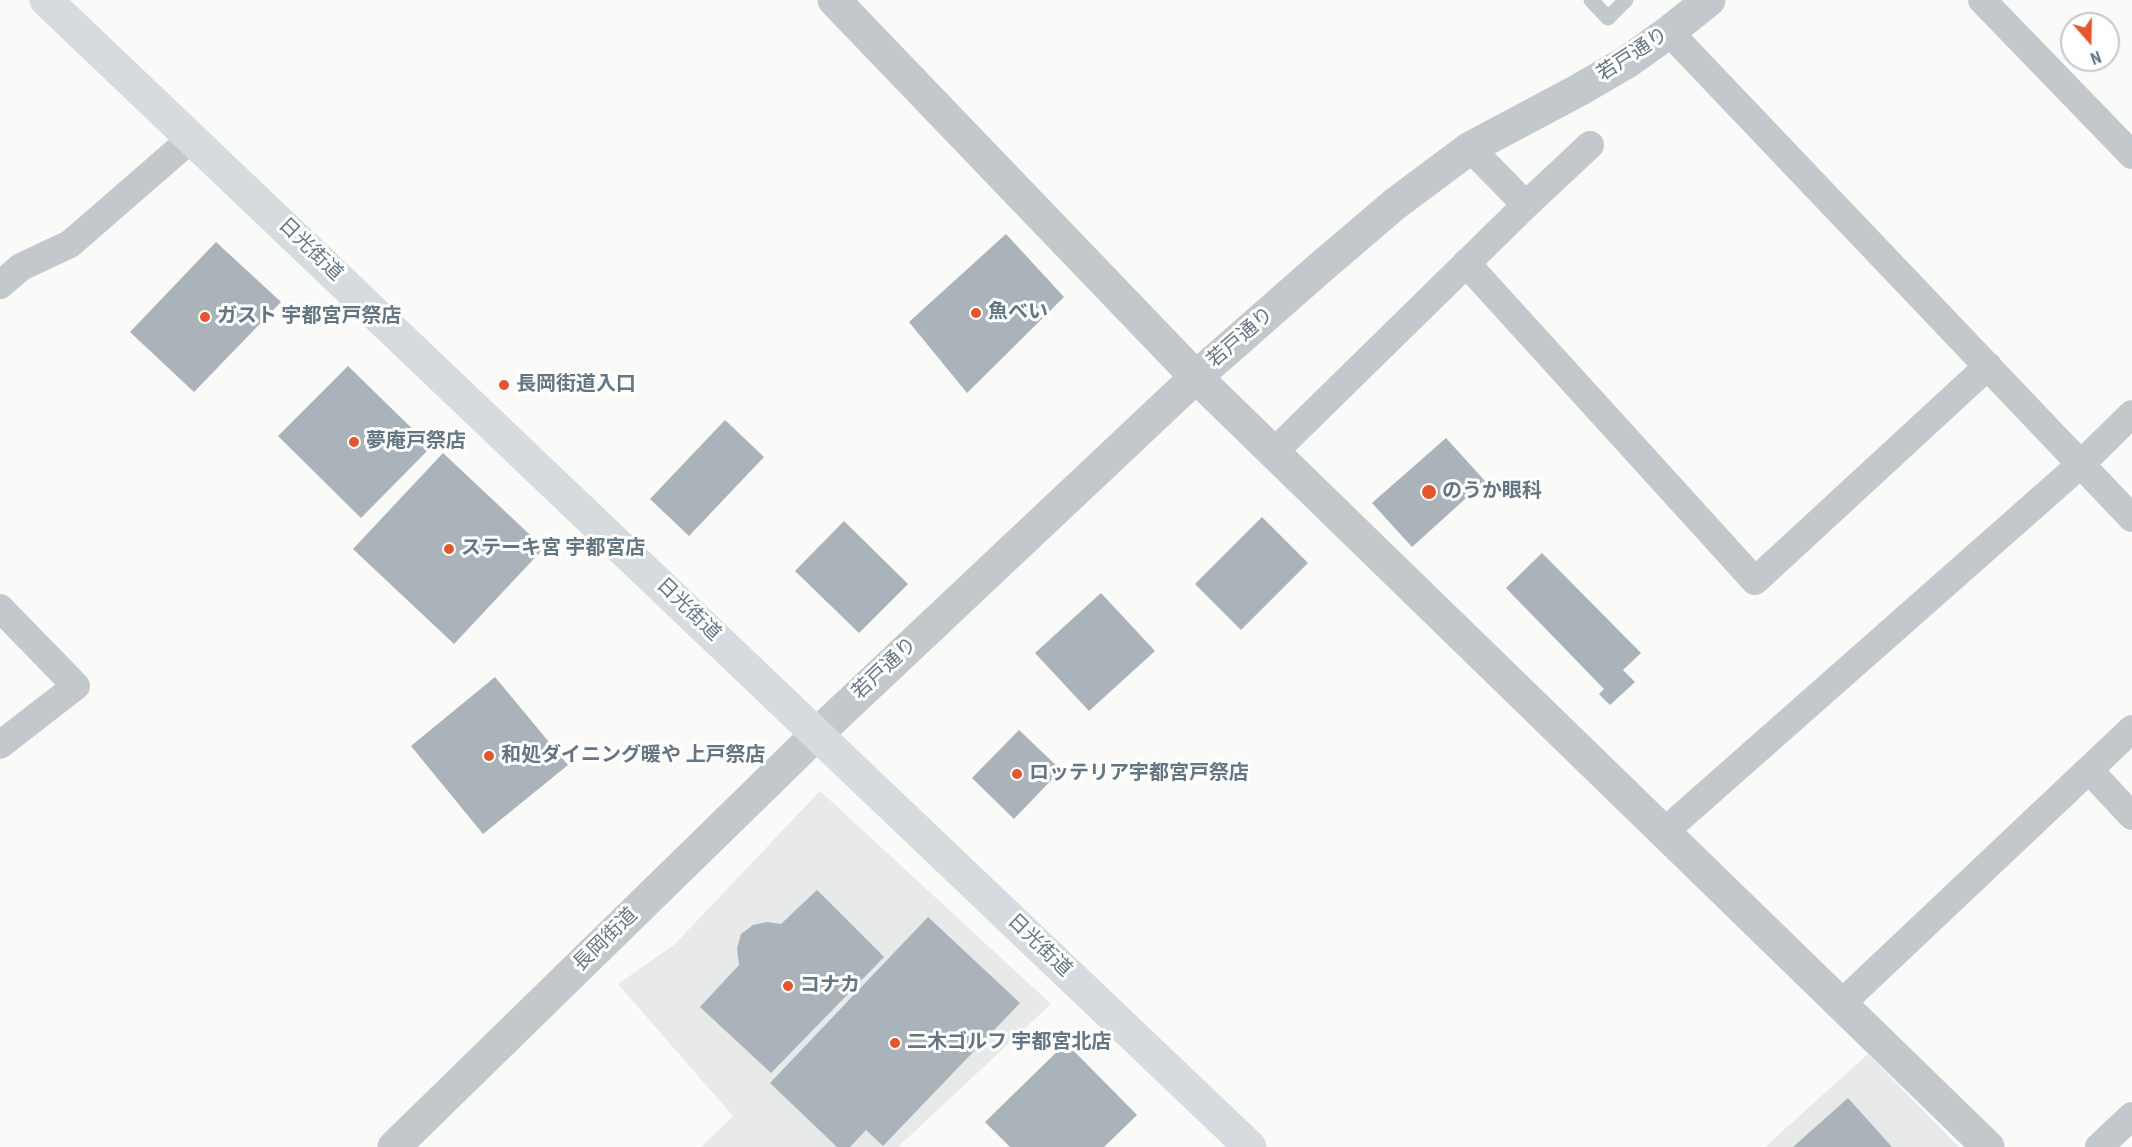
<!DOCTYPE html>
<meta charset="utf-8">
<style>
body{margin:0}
#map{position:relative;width:2132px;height:1147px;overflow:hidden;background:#fafaf8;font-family:"Roboto Condensed",sans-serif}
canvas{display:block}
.north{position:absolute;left:2060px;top:12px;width:60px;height:60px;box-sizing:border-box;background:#fff;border:2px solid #c1c8cd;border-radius:50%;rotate:160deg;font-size:16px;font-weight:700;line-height:24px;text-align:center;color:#657683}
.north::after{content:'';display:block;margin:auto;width:21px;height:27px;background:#e4572e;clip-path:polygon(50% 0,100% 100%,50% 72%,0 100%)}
</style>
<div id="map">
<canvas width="2132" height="1147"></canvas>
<div class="north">N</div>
</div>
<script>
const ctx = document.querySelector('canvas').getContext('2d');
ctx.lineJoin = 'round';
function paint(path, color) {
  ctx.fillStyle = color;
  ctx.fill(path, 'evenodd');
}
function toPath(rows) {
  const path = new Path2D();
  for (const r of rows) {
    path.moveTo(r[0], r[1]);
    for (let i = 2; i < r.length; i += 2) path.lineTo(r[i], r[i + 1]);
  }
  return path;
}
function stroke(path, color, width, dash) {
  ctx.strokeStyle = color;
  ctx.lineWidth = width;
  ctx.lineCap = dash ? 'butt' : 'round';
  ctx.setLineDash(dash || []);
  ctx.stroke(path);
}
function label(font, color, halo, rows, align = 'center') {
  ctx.font = font + ' "Roboto Condensed","Noto Sans JP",sans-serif';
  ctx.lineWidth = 6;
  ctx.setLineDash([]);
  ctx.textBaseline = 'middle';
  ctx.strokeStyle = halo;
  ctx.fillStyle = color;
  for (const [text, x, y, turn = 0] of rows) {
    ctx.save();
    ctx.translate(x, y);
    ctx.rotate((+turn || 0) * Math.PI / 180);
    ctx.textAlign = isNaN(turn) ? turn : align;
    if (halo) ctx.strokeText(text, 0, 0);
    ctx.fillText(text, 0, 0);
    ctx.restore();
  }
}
paint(toPath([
 [820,791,1051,1004,898,1147,701,1147,733,1116,618,984,675,944],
 [1868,1054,1959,1147,1765,1147]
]), '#e8e9e9');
paint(toPath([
 [1006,234,1064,297,967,393,909,322],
 [216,242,281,302,194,392,130,332],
 [348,366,431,447,361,518,278,436],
 [725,420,764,457,689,536,650,499],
 [1446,438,1485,481,1412,547,1372,503],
 [443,453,544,548,454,644,353,549],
 [1262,517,1308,563,1241,630,1195,584],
 [844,521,908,584,859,633,795,571],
 [1542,553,1641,653,1623,670,1635,682,1610,705,1599,694,1604,689,1506,588],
 [1101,593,1155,651,1089,711,1035,653],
 [495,677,568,765,483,834,411,746],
 [1019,730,1061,770,1014,819,972,778],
 [817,890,884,957,771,1073,700,1007,739,965,737,948,741,934,753,925,767,922,781,924],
 [928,917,1020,1003,883,1146,866,1130,850,1147,837,1147,770,1083],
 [1066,1043,1137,1115,1104,1147,1010,1147,985,1122],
 [1848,1098,1892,1147,1793,1147]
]), '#aab3b9');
stroke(toPath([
 [1591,0,1608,18,1626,0]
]), '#c3c8cc', 15);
stroke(toPath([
 [1982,0,2132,155],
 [1669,32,2132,518],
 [1470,148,1526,205],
 [1466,263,1755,581,1988,366],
 [0,285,21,267,70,244,192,138],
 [1273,453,1526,205,1590,145],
 [0,608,76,686,0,745],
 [2089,770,2132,816],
 [1664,832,2081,464,2132,414],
 [1841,1004,2132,729],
 [2099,1147,2132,1116]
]), '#c3c8cc', 28);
stroke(toPath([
 [834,0,1196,377,1988,1147],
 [394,1147,817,734,1196,377,1320,268,1395,204,1470,148,1579,90,1627,62,1669,32,1709,0]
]), '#c3c8cc', 33);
stroke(toPath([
 [46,0,1250,1147]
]), '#d6dbdf', 33);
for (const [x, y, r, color] of [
 [976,313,6,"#e4572e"],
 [205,317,6,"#e4572e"],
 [504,385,6,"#e4572e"],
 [354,442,6,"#e4572e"],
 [1429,492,8,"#e4572e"],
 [449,549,6,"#e4572e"],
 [489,756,6,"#e4572e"],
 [1017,774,6,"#e4572e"],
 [788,986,6,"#e4572e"],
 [895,1043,6,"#e4572e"]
]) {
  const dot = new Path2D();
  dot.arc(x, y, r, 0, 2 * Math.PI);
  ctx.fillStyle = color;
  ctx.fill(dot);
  stroke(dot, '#fff', 2);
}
label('20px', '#657683', '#fff', [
 ["若戸通り",1633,55,-33],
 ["日光街道",310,250,44],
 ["若戸通り",1241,338,-41],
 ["日光街道",688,610,44],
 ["若戸通り",885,669,-43],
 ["長岡街道",606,940,-44],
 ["日光街道",1039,946,44]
]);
label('bold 20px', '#657683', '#fff', [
 ["魚べい",988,313],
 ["ガスト 宇都宮戸祭店",217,317],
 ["長岡街道入口",516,385],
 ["夢庵戸祭店",366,442],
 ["のうか眼科",1442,492],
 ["ステーキ宮 宇都宮店",461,549],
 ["和処ダイニング暖や 上戸祭店",501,756],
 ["ロッテリア宇都宮戸祭店",1029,774],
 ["コナカ",800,986],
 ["二木ゴルフ 宇都宮北店",907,1043]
], 'left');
</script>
